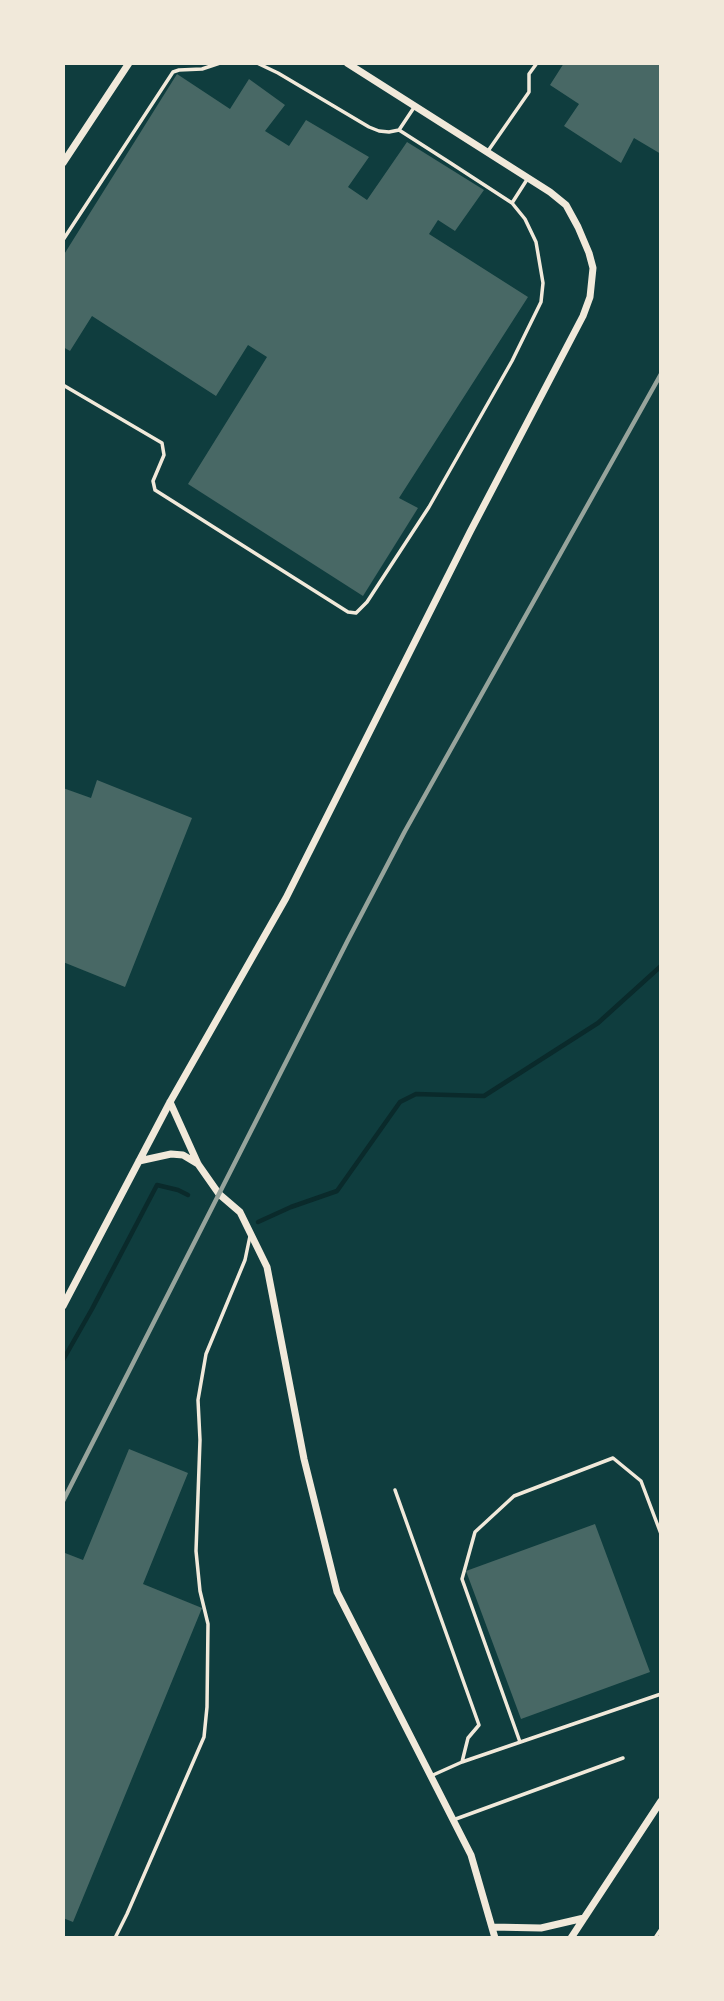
<!DOCTYPE html>
<style>
body{margin:0}
#map{position:relative;width:724px;height:2001px;overflow:hidden;background:#0f3d3e;font-family:Spectral,serif}
canvas{display:block}
.frame{position:absolute;inset:0;border:65px solid #f1e9da;pointer-events:none}
</style>
<div id="map">
<canvas width="724" height="2001"></canvas>
<div class="frame"></div>
</div>
<script>
const ctx = document.querySelector('canvas').getContext('2d');
ctx.lineJoin = 'round';
function toPath(rows) {
  const path = new Path2D();
  for (const r of rows) {
    path.moveTo(r[0], r[1]);
    for (let i = 2; i < r.length; i += 2) path.lineTo(r[i], r[i + 1]);
  }
  return path;
}
function stroke(path, color, width, dash) {
  ctx.strokeStyle = color;
  ctx.lineWidth = width;
  ctx.lineCap = dash ? 'butt' : 'round';
  ctx.setLineDash(dash || []);
  ctx.stroke(path);
}
function paint(path, color) {
  ctx.fillStyle = color;
  ctx.fill(path, 'evenodd');
}
stroke(toPath([
 [258,1222,291,1207,337,1191,400,1102,416,1094,484,1096,598,1023,661,966],
 [63,1360,92,1309,157,1185,178,1190,188,1195]
]), '#0a2a2b', 4.5);
paint(toPath([
 [564,63,661,63,661,154,634,138,621,163,564,126,579,104,550,85],
 [177,74,230,109,249,79,285,105,265,131,289,146,306,120,369,157,348,187,367,200,407,142,484,190,455,231,438,220,429,234,528,297,399,498,418,508,363,596,188,484,267,357,248,345,216,396,92,316,70,351,63,347,63,256],
 [97,780,192,818,125,987,63,962,63,788,91,798],
 [129,1449,188,1473,143,1584,202,1608,73,1922,63,1918,63,1558,65,1553,83,1560],
 [595,1524,650,1672,521,1719,466,1571]
]), '#486865');
stroke(toPath([
 [399,130,415,106],
 [488,151,529,92,529,74,537,63],
 [512,203,528,178],
 [63,240,173,72,179,70,202,69,220,63],
 [63,385,162,443,164,455,153,481,155,490,348,612,356,613,367,602,429,507,512,361,541,302,543,283,536,242,525,219,512,203,449,162,399,130,389,132,379,131,369,127,278,73,257,63],
 [395,1490,479,1725,468,1738,462,1762,433,1775],
 [520,1742,462,1579,475,1532,514,1496,613,1458,641,1481,661,1534],
 [462,1762,661,1694],
 [453,1820,623,1758],
 [115,1938,127,1914,204,1737,207,1707,208,1624,200,1591,196,1551,200,1440,198,1400,206,1354,245,1260,250,1236],
 [655,1938,661,1929]
]), '#f1e9da', 3.5);
stroke(toPath([
 [63,163,129,63],
 [170,1102,198,1164,219,1194,240,1212,267,1267,304,1459,337,1592,471,1855,495,1938],
 [139,1161,171,1154,183,1155,198,1164],
 [63,1306,170,1102,286,898,470,532,583,316,590,297,593,268,589,253,578,227,566,205,550,192,347,63],
 [492,1927,541,1928,584,1918],
 [571,1938,661,1801]
]), '#f1e9da', 7);
stroke(toPath([
 [63,1501,348,940,405,831,661,374]
]), '#97a49c', 4.5);
</script>
